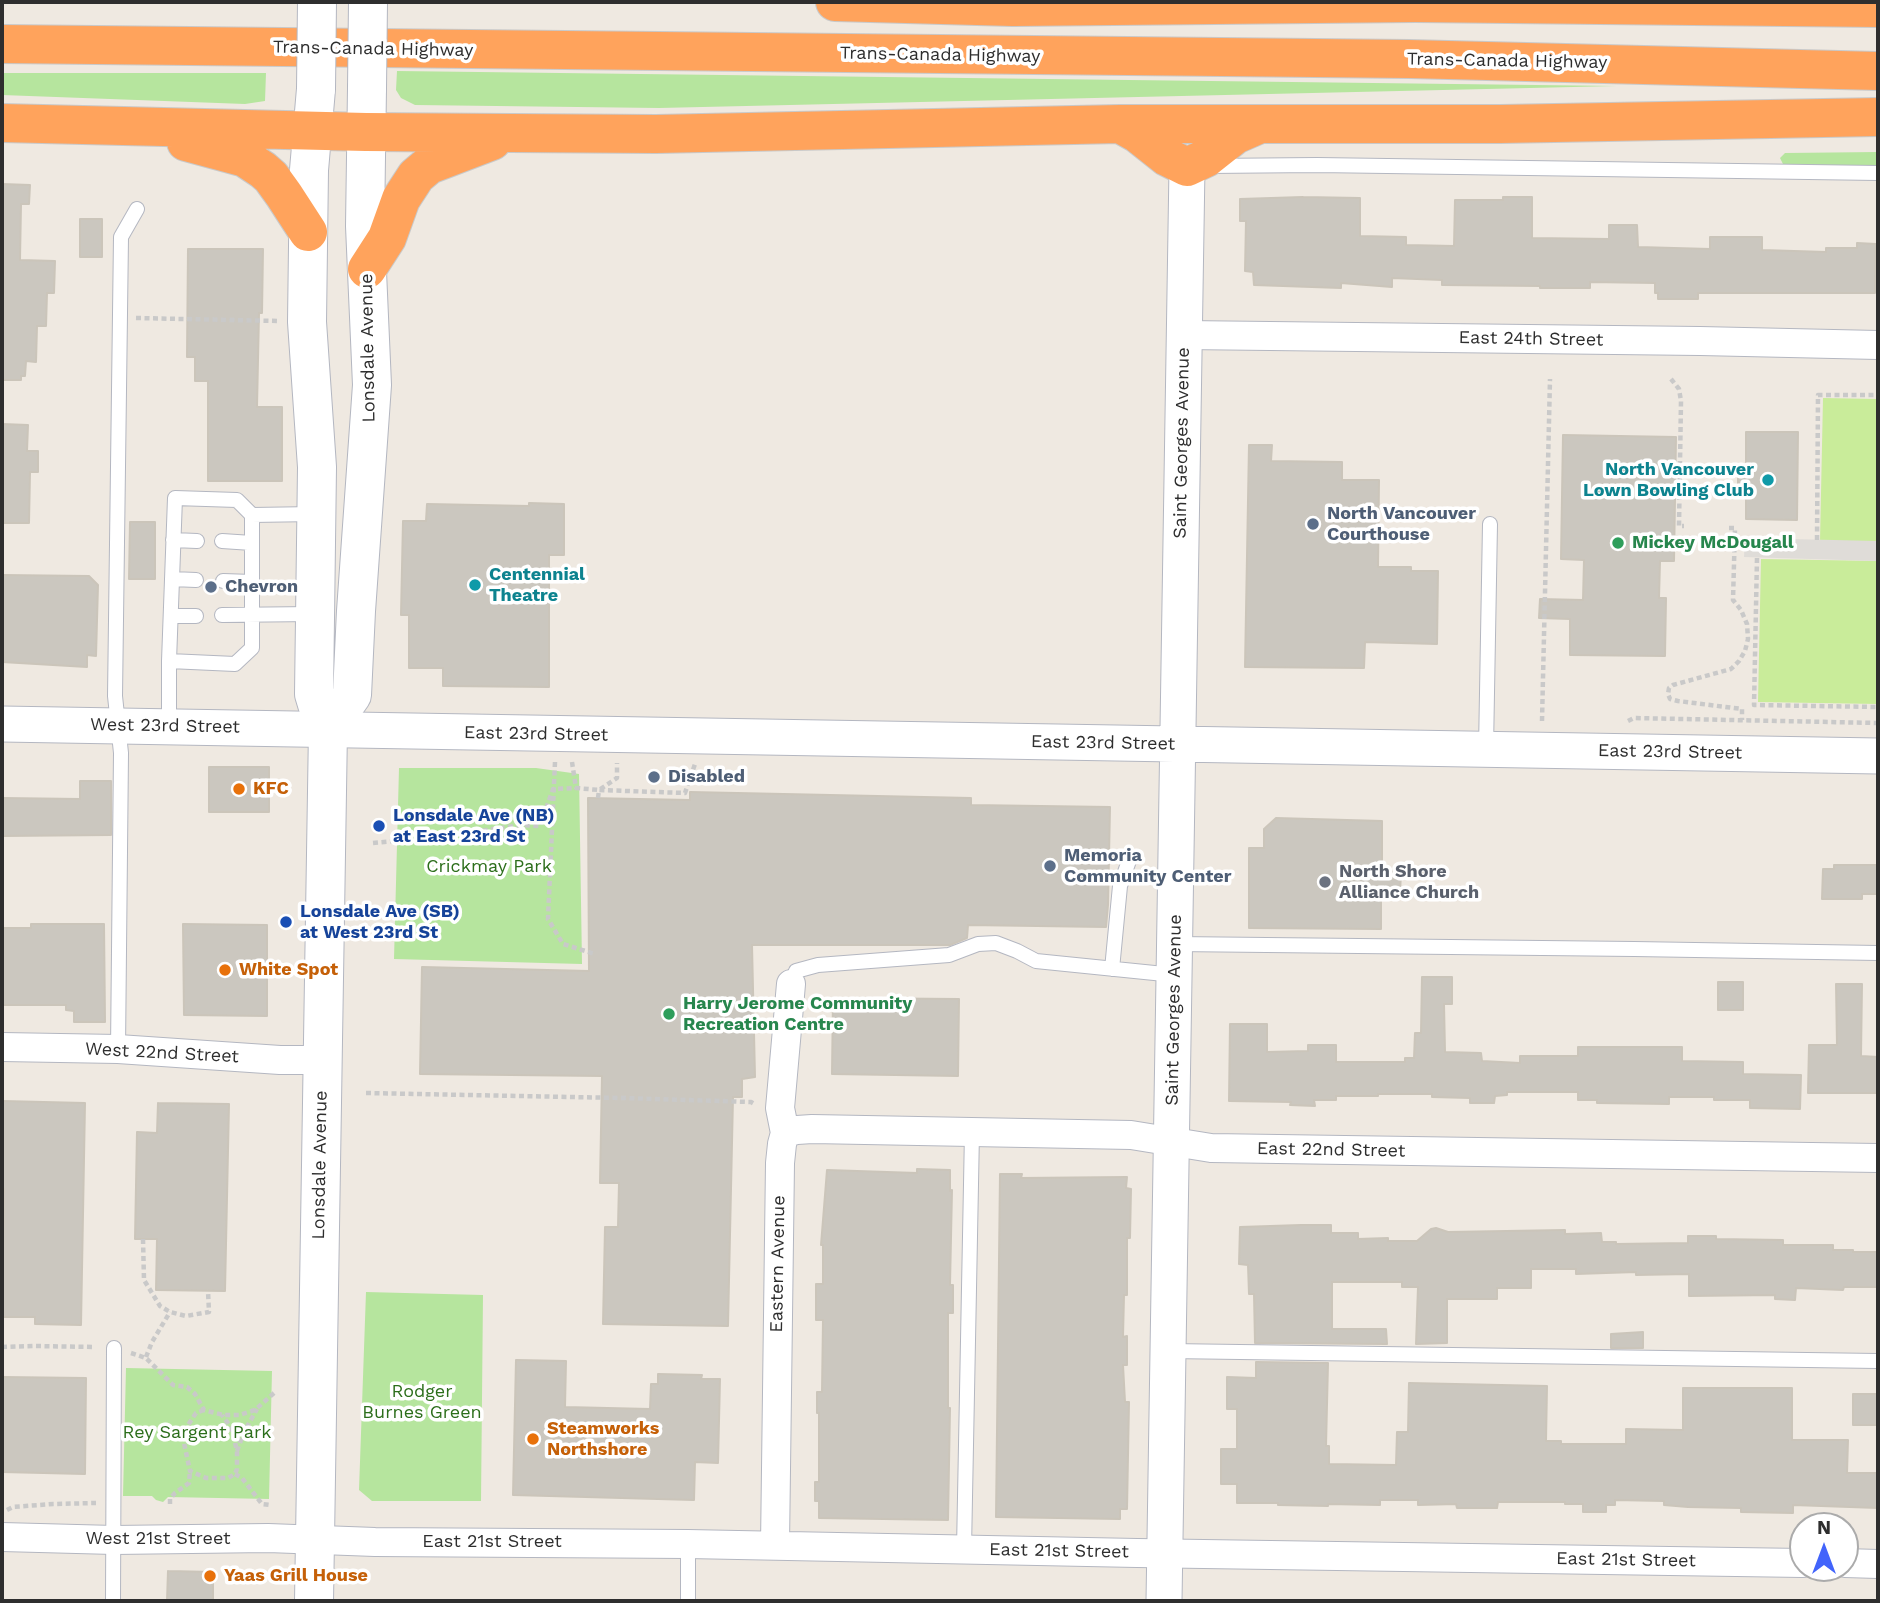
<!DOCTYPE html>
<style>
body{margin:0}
#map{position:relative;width:1880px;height:1603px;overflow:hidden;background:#efe9e1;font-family:"Work Sans",sans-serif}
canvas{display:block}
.frame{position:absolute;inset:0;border:4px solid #2e2e2e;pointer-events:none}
.north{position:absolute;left:1789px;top:1512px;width:70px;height:70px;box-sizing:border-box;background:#fff;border:2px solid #ababab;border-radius:50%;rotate:0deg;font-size:19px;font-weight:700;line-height:28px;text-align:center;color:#2e2e2e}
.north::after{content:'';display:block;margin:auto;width:24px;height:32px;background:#4264fb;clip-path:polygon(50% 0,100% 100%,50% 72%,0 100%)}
</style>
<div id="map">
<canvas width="1880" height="1603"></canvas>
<div class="frame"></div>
<div class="north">N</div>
</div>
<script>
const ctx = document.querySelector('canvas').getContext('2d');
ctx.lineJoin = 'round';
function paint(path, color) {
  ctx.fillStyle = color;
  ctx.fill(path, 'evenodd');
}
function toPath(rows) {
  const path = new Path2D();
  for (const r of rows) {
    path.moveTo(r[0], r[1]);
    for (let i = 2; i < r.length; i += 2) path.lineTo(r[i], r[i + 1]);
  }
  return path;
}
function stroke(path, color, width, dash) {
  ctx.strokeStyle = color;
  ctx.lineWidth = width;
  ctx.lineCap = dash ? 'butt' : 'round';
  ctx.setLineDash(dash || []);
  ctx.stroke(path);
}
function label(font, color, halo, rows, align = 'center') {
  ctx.font = font + ' "Work Sans",sans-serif';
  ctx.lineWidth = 7;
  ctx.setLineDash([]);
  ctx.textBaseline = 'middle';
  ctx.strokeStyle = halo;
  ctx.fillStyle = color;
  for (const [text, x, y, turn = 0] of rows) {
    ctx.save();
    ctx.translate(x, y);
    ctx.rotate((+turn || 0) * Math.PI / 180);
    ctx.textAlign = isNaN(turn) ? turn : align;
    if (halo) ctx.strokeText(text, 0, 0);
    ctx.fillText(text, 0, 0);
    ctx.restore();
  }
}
paint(toPath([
 [397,71,1617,86,659,108,415,105,401,98,396,90],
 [2,73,266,73,265,101,245,104,2,95],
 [1878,152,1878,166,1791,165,1783,164,1780,158,1785,153],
 [399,768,536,768,579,774,582,964,394,959],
 [366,1292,483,1295,481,1501,372,1501,359,1490],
 [126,1368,272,1371,269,1499,168,1497,163,1502,156,1500,152,1496,123,1496]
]), '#b6e59e');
paint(toPath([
 [1823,398,1878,399,1878,542,1820,541],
 [1761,559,1878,561,1878,704,1758,702]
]), '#c9ec9a');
paint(toPath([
 [1745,538,1878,541,1878,561,1744,557]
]), '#dfdcd8');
const building = toPath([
 [2,184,30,185,29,204,21,204,20,260,55,261,54,293,47,293,46,326,37,326,36,362,26,361,25,376,21,376,21,380,2,380,2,184],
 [1303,197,1360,198,1360,236,1406,237,1406,245,1454,246,1455,200,1503,200,1503,197,1532,197,1532,238,1609,239,1609,225,1637,225,1638,247,1710,249,1710,237,1762,237,1762,250,1826,252,1826,248,1857,248,1857,243,1876,244,1875,293,1698,293,1698,299,1658,299,1658,293,1655,293,1655,283,1590,282,1590,288,1540,288,1540,286,1442,285,1442,280,1392,278,1392,287,1341,283,1341,288,1254,285,1253,272,1245,271,1246,221,1240,221,1240,199,1303,197],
 [80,219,102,219,102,257,80,257,80,219],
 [188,249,263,249,262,313,259,313,257,407,282,407,282,481,208,481,208,381,195,381,195,357,187,357,188,249],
 [2,424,28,425,27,451,38,451,38,472,30,472,29,523,2,523,2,424],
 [1746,432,1798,432,1797,520,1746,519,1746,491,1738,491,1738,468,1746,468,1746,432],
 [1563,435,1676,437,1674,561,1660,561,1659,598,1666,598,1665,656,1570,655,1570,619,1539,618,1540,599,1583,600,1584,560,1561,559,1563,435],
 [1249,445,1272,445,1271,461,1342,462,1342,480,1379,480,1378,567,1411,567,1411,571,1438,571,1437,644,1365,642,1364,668,1245,667,1249,445],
 [529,503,564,504,564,555,549,555,549,687,443,686,443,668,409,668,409,615,401,615,403,521,426,521,427,504,529,506,529,503],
 [130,522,155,522,155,579,129,579,130,522],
 [2,575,89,576,98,585,96,656,87,655,87,667,2,662,2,575],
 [209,767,269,767,269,812,209,812,209,767],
 [80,781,111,781,111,835,2,836,2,798,80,799,80,781],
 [690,792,971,798,971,805,1110,807,1108,905,1106,927,968,925,967,938,950,945,752,945,755,1077,742,1079,742,1097,733,1097,728,1326,603,1324,605,1227,618,1227,619,1183,600,1183,602,1076,420,1074,422,967,589,971,588,798,690,800,690,792],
 [1276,818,1382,821,1382,870,1401,871,1400,894,1381,893,1381,929,1249,928,1249,848,1264,848,1264,829,1276,818],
 [1834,865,1878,865,1878,894,1862,894,1862,899,1822,899,1823,869,1834,869,1834,865],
 [31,924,104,924,105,1022,74,1022,74,1011,66,1010,66,1005,2,1005,2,928,31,928,31,924],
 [183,924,267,925,267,1016,184,1015,183,924],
 [1422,977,1452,977,1452,1004,1444,1004,1445,1052,1481,1053,1482,1061,1520,1063,1520,1056,1578,1056,1578,1047,1682,1047,1682,1061,1743,1062,1743,1074,1801,1075,1800,1109,1750,1108,1750,1100,1714,1100,1714,1097,1669,1097,1669,1104,1597,1103,1597,1100,1578,1100,1578,1092,1507,1092,1507,1095,1495,1096,1494,1103,1470,1103,1470,1098,1432,1097,1432,1094,1378,1094,1378,1096,1336,1096,1336,1100,1314,1100,1315,1106,1290,1105,1291,1102,1229,1101,1230,1024,1267,1024,1267,1052,1308,1051,1308,1045,1336,1045,1336,1062,1405,1062,1405,1058,1414,1058,1415,1033,1421,1033,1422,977],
 [1718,982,1743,982,1743,1010,1718,1010,1718,982],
 [1836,984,1862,984,1861,1056,1878,1057,1878,1093,1808,1093,1809,1045,1837,1045,1836,984],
 [833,998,959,999,958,1076,832,1074,833,998],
 [2,1101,85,1103,81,1325,35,1324,35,1317,2,1317,4,1189,2,1187,2,1101],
 [158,1103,229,1104,225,1291,156,1290,157,1239,135,1239,137,1132,157,1133,158,1103],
 [917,1169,950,1170,950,1191,952,1190,950,1285,953,1285,953,1313,948,1313,948,1408,950,1408,948,1520,819,1518,819,1501,815,1501,815,1482,819,1482,819,1413,817,1413,817,1392,822,1392,823,1320,816,1320,816,1284,823,1284,823,1245,821,1245,827,1170,917,1173,917,1169],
 [1000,1174,1022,1174,1021,1178,1127,1177,1126,1188,1131,1189,1130,1238,1127,1238,1127,1295,1124,1295,1123,1337,1127,1336,1127,1365,1123,1365,1125,1402,1129,1402,1127,1509,1120,1509,1120,1519,996,1517,1000,1174],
 [1301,1225,1331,1225,1331,1233,1358,1233,1358,1239,1388,1238,1388,1241,1417,1241,1431,1229,1436,1228,1448,1232,1565,1230,1565,1234,1601,1233,1602,1242,1616,1242,1616,1244,1688,1243,1688,1236,1716,1236,1716,1239,1783,1240,1783,1245,1833,1245,1833,1250,1853,1250,1853,1252,1878,1252,1878,1287,1844,1287,1843,1290,1796,1288,1795,1300,1775,1299,1775,1295,1689,1296,1689,1274,1636,1275,1636,1272,1576,1274,1576,1269,1531,1269,1531,1288,1497,1288,1497,1299,1447,1299,1447,1343,1416,1344,1418,1287,1402,1287,1402,1282,1332,1282,1332,1329,1386,1329,1387,1344,1255,1343,1254,1294,1249,1294,1248,1265,1239,1264,1240,1227,1301,1225],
 [1643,1332,1643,1348,1611,1348,1611,1334,1643,1332],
 [516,1360,566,1361,565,1407,650,1409,651,1384,658,1384,658,1374,702,1375,701,1379,720,1379,718,1463,695,1462,694,1500,513,1495,516,1360],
 [1256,1362,1328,1363,1326,1446,1329,1446,1329,1464,1396,1465,1397,1432,1408,1432,1409,1383,1547,1386,1546,1441,1561,1441,1561,1444,1626,1444,1626,1429,1683,1430,1683,1388,1792,1388,1792,1440,1848,1440,1847,1473,1878,1473,1878,1508,1793,1505,1793,1513,1741,1512,1741,1508,1688,1507,1664,1505,1664,1501,1615,1500,1615,1505,1606,1505,1606,1512,1583,1512,1583,1504,1565,1504,1565,1502,1498,1502,1497,1508,1457,1508,1456,1504,1418,1505,1418,1500,1380,1500,1380,1505,1328,1504,1328,1506,1278,1505,1278,1503,1237,1503,1237,1484,1221,1484,1221,1449,1237,1449,1237,1409,1227,1409,1227,1377,1256,1378,1256,1362],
 [2,1377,86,1378,85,1474,2,1472,2,1377],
 [1853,1394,1878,1394,1877,1425,1853,1425,1853,1394],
 [168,1571,213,1572,213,1601,167,1601,168,1571]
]);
paint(building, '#cbc7bf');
stroke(building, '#cbc5ba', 2);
const service = toPath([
 [1208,166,1317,165,1878,173],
 [173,540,197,541],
 [222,541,252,543],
 [172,579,196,580],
 [223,581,252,582],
 [222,615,313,614],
 [171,616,196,616],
 [169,661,235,664,252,648,252,515],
 [169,726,169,661,175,498,237,500,252,515,315,514],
 [1486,749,1490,524],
 [1175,944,1634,949,1878,953],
 [1112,969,1120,886,1130,858],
 [791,984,796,971,818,965,949,955,978,944,996,943,1017,951,1036,961,1174,975],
 [118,1049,121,753,115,696,121,237,137,209],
 [1169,1351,1878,1361],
 [964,1549,972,1132],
 [113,1601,114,1348],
 [688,1601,688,1544]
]);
const minor = toPath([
 [1184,335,1700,341,1878,345],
 [2,1047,118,1049,280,1060,322,1060],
 [785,1133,797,1130,812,1129,1131,1135,1211,1148,1878,1158],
 [2,1537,114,1540,268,1538,375,1542,688,1544,1137,1553,1803,1563],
 [775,1545,780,1163,782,1144,785,1133,780,1108,781,1097,791,984],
 [1845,1563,1878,1564]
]);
const tertiary = toPath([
 [2,724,1878,756],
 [1164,1601,1187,167]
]);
const secondary = toPath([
 [328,729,352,695,356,611,372,385,365,226,367,88],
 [314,1601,328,729,317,704,314,694,317,467,307,322,309,170,316,89]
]);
const motorway = toPath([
 [835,2,1013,7,1415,3,1878,8],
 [2,44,1409,59,1878,71],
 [2,123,366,132,656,134,1120,124,1500,124,1878,117],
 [1120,124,1138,134,1167,157,1187,167,1206,158,1235,135,1258,125],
 [186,142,245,158,263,170,271,177,284,195,308,232],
 [367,269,387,238,401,199,416,176,429,165,492,141]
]);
stroke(service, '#b4b7c1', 16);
stroke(minor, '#b4b7c1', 30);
stroke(tertiary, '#b4b7c1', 37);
stroke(secondary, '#b4b7c1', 40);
stroke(motorway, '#c9c9c9', 40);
stroke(toPath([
 [136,318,278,321],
 [1671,379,1679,389,1681,401,1679,526,1684,526],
 [1729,528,1735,528,1733,600,1741,610,1747,624,1748,639,1745,651,1739,661,1731,669,1673,685,1669,688,1668,694,1670,699,1678,701,1742,709,1742,720],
 [1817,540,1818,395,1878,395],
 [1757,558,1754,705,1878,707],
 [1542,721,1550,379],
 [1628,721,1634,718,1878,723],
 [555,762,548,919,563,944,595,954],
 [572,762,576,788,599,790,617,778,617,763],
 [598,798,599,790,685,793,695,764],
 [373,843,446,836,521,825,540,826,553,789,576,788],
 [366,1093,623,1098,751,1102,756,1105],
 [143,1239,144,1280,160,1306,170,1312,186,1316,209,1312,208,1291],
 [2,1347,34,1346,95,1347],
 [131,1353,146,1358,173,1385,187,1387,195,1394,204,1410,223,1415,239,1415,255,1410,274,1393],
 [146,1357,152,1342,170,1312],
 [204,1410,196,1413,188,1425,184,1437,184,1443,190,1471,206,1478,228,1478,235,1474,237,1469,237,1452,234,1437,230,1426,222,1415],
 [237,1451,244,1432,257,1409],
 [235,1474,242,1478,262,1504,270,1505],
 [170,1504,170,1499,175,1493,189,1483,190,1471],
 [7,1510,13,1507,53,1504,96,1503]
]), '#c9c9c9', 4.5, [5, 3.5]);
stroke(service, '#fff', 14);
stroke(minor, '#fff', 28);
stroke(tertiary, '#fff', 35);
stroke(secondary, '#fff', 38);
stroke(motorway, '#ffa35c', 38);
const secondaryBridge = toPath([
 [367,88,368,2],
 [316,89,317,2]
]);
stroke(secondaryBridge, '#b4b7c1', 40, []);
stroke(secondaryBridge, '#fff', 38);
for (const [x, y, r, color] of [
 [1768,480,7,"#0f9aa8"],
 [1313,524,7,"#5c6f8a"],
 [1618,543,7,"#2e9e5b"],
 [475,585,7,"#0f9aa8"],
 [211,587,7,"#5c6f8a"],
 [654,777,7,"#5c6f8a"],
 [239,789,7,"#e8710a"],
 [379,826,7,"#1a4fb4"],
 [1050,866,7,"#5c6f8a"],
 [1325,882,7,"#6b7280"],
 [286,922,7,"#1a4fb4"],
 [225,970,7,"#e8710a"],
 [669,1014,7,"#2e9e5b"],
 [533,1439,7,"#e8710a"],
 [210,1576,7,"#e8710a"]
]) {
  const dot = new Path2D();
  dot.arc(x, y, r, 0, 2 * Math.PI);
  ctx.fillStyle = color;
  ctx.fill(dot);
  stroke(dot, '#fff', 2.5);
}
label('18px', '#2e2e2e', '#fff', [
 ["Trans-Canada Highway",373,49,1],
 ["Trans-Canada Highway",940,55,1],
 ["Trans-Canada Highway",1507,61,1],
 ["East 24th Street",1531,339,1],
 ["Lonsdale Avenue",368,348,-91],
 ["Saint Georges Avenue",1182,443,-89],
 ["West 23rd Street",165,726,1],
 ["East 23rd Street",536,734,1],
 ["East 23rd Street",1103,743,1],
 ["East 23rd Street",1670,752,1],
 ["Saint Georges Avenue",1174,1010,-89],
 ["West 22nd Street",162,1053,3],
 ["East 22nd Street",1331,1150,1],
 ["Lonsdale Avenue",320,1165,-89],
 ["Eastern Avenue",778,1264,-89],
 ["West 21st Street",158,1539],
 ["East 21st Street",492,1542],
 ["East 21st Street",1059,1551,1],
 ["East 21st Street",1626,1560,1]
]);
label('bold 18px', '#0d838f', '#fff', [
 ["North Vancouver",1754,470],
 ["Lown Bowling Club",1754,491],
 ["Centennial",489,575,"left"],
 ["Theatre",489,596,"left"]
], 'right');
label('bold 18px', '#4e5e75', '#fff', [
 ["North Vancouver",1327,514],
 ["Courthouse",1327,535],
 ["Chevron",225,587],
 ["Disabled",668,777],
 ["Memoria",1064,856],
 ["Community Center",1064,877]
], 'left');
label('bold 18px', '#27864d', '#fff', [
 ["Mickey McDougall",1632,543],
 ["Harry Jerome Community",683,1004],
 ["Recreation Centre",683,1025]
], 'left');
label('bold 18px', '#c56008', '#fff', [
 ["KFC",253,789],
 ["White Spot",239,970],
 ["Steamworks",547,1429],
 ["Northshore",547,1450],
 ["Yaas Grill House",224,1576]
], 'left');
label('bold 18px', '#164399', '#fff', [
 ["Lonsdale Ave (NB)",393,816],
 ["at East 23rd St",393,837],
 ["Lonsdale Ave (SB)",300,912],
 ["at West 23rd St",300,933]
], 'left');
label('18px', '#2c6e1b', '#fff', [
 ["Crickmay Park",489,867],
 ["Rodger",422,1392],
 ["Burnes Green",422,1413],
 ["Rey Sargent Park",197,1433]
]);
label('bold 18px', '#5b616d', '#fff', [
 ["North Shore",1339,872],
 ["Alliance Church",1339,893]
], 'left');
</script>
